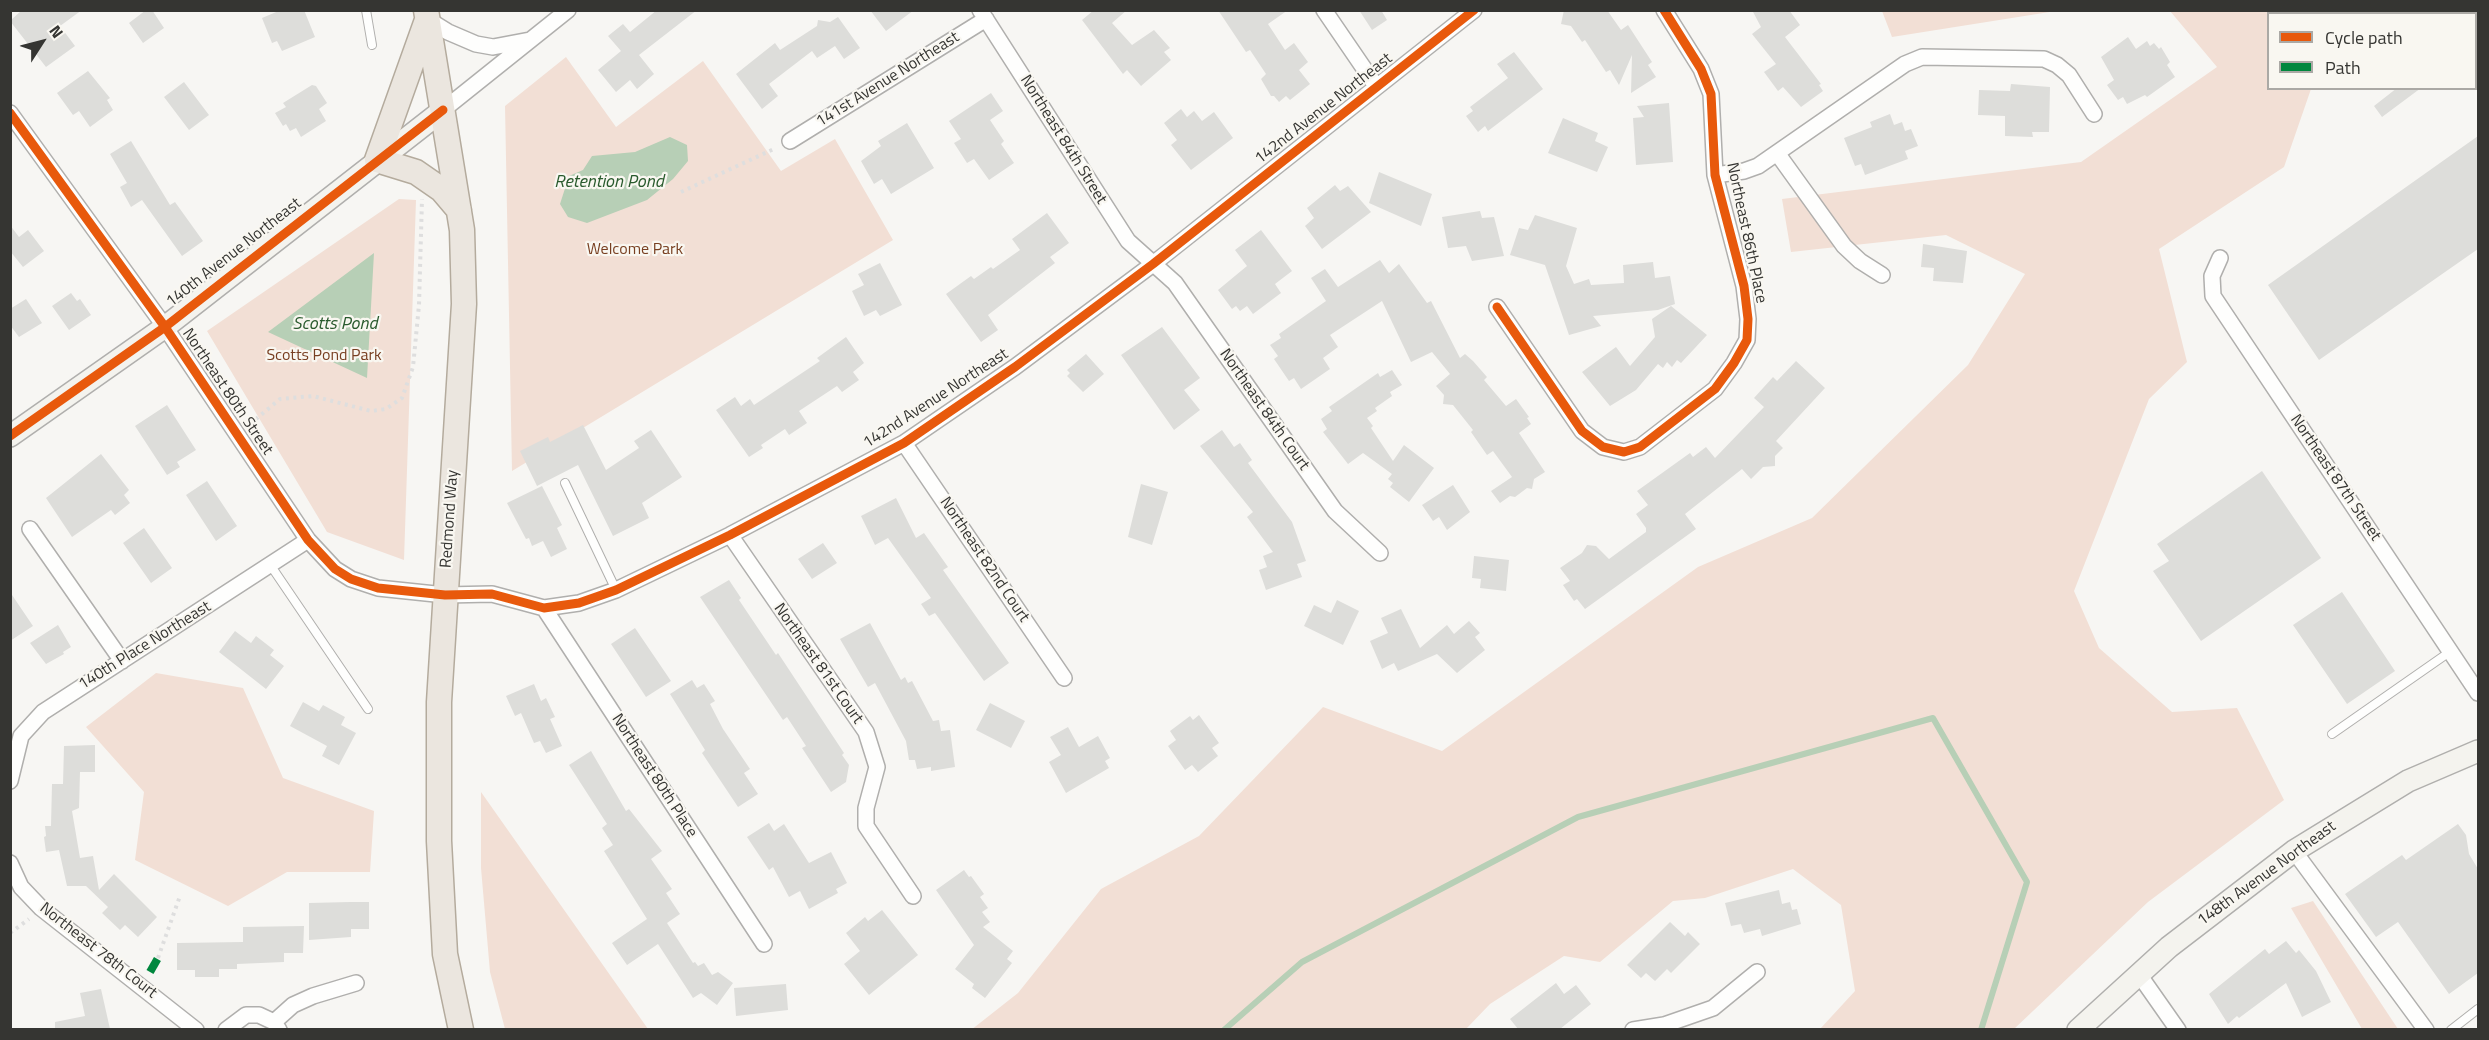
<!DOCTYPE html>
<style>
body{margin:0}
#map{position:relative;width:2489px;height:1040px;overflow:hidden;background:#f7f6f3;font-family:"Titillium Web",sans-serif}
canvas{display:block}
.frame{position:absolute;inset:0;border:12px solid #353532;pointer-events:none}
.legend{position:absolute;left:2267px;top:12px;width:210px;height:78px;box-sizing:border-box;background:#f9f7f1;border:2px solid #aba9a5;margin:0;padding:8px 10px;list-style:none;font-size:18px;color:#353532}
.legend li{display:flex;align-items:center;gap:12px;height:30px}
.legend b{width:30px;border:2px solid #aba9a5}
.north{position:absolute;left:12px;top:12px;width:60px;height:60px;-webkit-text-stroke:4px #f9f7f1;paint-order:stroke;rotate:54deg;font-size:16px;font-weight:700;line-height:24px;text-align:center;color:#353532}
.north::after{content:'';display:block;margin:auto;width:21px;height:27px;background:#353532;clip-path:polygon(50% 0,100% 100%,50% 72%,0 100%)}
</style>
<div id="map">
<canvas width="2489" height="1040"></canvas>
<div class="frame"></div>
<ul class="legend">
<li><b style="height:8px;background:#e8590c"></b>Cycle path</li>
<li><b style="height:8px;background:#00873e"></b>Path</li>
</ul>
<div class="north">N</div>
</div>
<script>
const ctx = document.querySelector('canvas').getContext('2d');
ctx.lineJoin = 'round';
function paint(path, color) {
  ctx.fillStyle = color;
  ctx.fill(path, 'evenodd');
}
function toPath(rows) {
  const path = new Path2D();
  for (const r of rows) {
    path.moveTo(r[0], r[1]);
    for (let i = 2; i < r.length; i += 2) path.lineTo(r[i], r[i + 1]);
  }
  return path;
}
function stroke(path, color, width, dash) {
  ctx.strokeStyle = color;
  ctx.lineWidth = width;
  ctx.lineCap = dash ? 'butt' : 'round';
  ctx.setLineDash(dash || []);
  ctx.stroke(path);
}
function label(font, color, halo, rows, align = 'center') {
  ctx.font = font + ' "Titillium Web",sans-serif';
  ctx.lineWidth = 4.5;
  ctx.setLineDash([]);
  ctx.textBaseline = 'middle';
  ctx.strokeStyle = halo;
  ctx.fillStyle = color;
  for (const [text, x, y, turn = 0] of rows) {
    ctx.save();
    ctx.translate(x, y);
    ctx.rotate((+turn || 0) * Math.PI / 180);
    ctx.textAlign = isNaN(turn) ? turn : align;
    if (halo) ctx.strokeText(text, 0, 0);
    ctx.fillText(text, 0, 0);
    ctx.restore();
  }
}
paint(toPath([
 [1882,11,2056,11,1892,37],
 [2170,11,2336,11,2335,14,2268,14,2268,88,2311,89,2284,167,2159,249,2187,362,2149,399,2074,591,2099,648,2172,712,2237,708,2284,800,2148,902,2014,1029,1820,1029,1855,991,1841,905,1793,869,1705,898,1673,901,1600,962,1564,956,1490,1004,1466,1029,971,1030,1018,993,1101,889,1199,836,1323,707,1442,751,1698,567,1812,518,1968,365,2025,274,1946,235,1791,252,1782,199,2081,162,2217,67],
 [566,57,616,127,703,61,781,171,835,139,893,240,512,471,505,106],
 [399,199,416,200,404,560,327,532,207,331],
 [156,673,243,688,283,778,374,811,370,872,287,872,228,906,135,860,144,792,86,727],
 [481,792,648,1029,505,1029,490,972,481,868],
 [2313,901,2398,1029,2362,1029,2291,908]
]), '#f2dfd5');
paint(toPath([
 [670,137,687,145,688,161,673,179,647,200,587,223,568,217,560,204,569,176,583,170,592,156,635,152],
 [374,253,367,378,268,332]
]), '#b7cfb6');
stroke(toPath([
 [1224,1030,1302,962,1578,817,1933,718,2027,882,1981,1030]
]), '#b7cfb6', 6);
paint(toPath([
 [22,10,82,10,60,26,75,46,46,67,10,21],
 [146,10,152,10,164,28,143,43,129,23],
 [281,10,304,10,315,37,282,51,277,41,272,43,262,18],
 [657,10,697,10,639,55,654,74,637,89,630,80,616,92,598,70,621,51,608,36,623,24,630,32],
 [870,10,914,10,886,31],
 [1094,10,1127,10,1112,23,1132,45,1154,30,1170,48,1164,52,1171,60,1141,86,1127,70,1123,74,1082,20],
 [1218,10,1288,10,1268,24,1285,50,1294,43,1308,62,1299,70,1310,84,1290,100,1286,96,1279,102,1274,96,1271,96,1261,79,1266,74,1250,50,1246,52],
 [1359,10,1381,10,1387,20,1372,30],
 [1564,10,1607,10,1621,30,1628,25,1652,62,1648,65,1656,77,1631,93,1632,55,1619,85,1610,70,1606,72,1585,40,1582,42,1571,26,1561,24],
 [1752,10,1789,10,1800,25,1785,37,1821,84,1819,85,1823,91,1801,107,1783,87,1778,91,1764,72,1776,64,1752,34,1761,27],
 [838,17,860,48,844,59,835,46,817,58,812,51,769,84,778,96,762,109,736,74,775,43,780,50,817,26,818,20,830,22],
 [2128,37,2136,49,2147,41,2150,46,2154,43,2159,49,2161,47,2170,62,2167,65,2175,77,2147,97,2145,95,2127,104,2123,97,2118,100,2107,85,2114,80,2101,57],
 [1514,52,1543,89,1488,131,1485,126,1478,132,1466,116,1473,111,1470,107,1508,78,1497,64],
 [88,71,110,98,107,100,113,110,90,127,79,111,73,115,57,93],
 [184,82,209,115,189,130,164,97],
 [2011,84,2050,87,2049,132,2032,132,2033,137,2005,136,2005,116,1978,115,1979,90,2010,91],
 [312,85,316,86,327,103,319,109,326,121,301,137,296,128,290,131,286,124,283,126,275,113,286,107,283,103],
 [2397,88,2421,88,2382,117,2374,106],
 [991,93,1003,111,990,120,1004,141,1001,144,1014,163,989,180,974,159,967,163,954,143,961,139,949,121],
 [1669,103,1673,162,1636,165,1633,118,1644,117,1637,106],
 [1181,109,1187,117,1194,111,1202,121,1214,112,1233,138,1191,170,1171,145,1177,140,1164,123],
 [1890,114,1894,125,1902,122,1905,131,1911,129,1918,146,1905,151,1908,159,1865,175,1861,164,1855,166,1844,138,1872,127,1870,122],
 [1563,118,1598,133,1595,141,1608,147,1597,172,1548,153],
 [907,123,934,168,891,194,882,179,874,184,861,161,881,146,878,141],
 [2478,136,2478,249,2319,360,2268,285],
 [131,141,170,205,175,202,203,241,182,256,142,200,131,207,120,187,127,183,110,154],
 [1379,172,1432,194,1421,226,1369,203],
 [1335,185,1340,191,1348,186,1371,212,1322,249,1305,226,1314,218,1307,208],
 [1480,211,1482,218,1494,217,1504,256,1472,261,1466,246,1448,248,1442,217],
 [1047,213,1069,243,1050,257,1055,263,988,315,998,330,981,342,946,294,971,276,974,279,991,267,993,269,1020,250,1012,239],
 [1535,215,1577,228,1566,266,1574,284,1589,279,1591,285,1624,283,1623,265,1653,262,1655,278,1670,276,1675,304,1658,310,1593,316,1601,326,1569,335,1545,265,1510,255,1519,228,1528,230],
 [10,225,19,237,28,230,44,251,23,267,10,251],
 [1261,230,1292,271,1275,284,1281,293,1253,314,1247,306,1240,311,1236,306,1232,309,1218,290,1247,266,1235,250],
 [1923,244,1967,251,1963,283,1933,281,1934,268,1921,267],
 [1380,260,1389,273,1399,264,1427,303,1431,301,1460,358,1465,354,1473,361,1487,377,1484,380,1506,406,1516,399,1529,417,1527,418,1531,424,1519,433,1545,472,1534,479,1532,489,1527,488,1515,497,1510,496,1500,503,1491,491,1512,477,1493,451,1487,455,1471,432,1473,430,1453,405,1443,404,1444,395,1436,386,1450,374,1432,352,1411,362,1382,301,1330,335,1338,347,1323,358,1330,369,1301,389,1294,378,1289,381,1274,359,1278,356,1270,345,1281,338,1279,334,1326,301,1311,278,1325,269,1338,287],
 [880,263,902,305,880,316,876,310,864,316,852,291,864,285,858,274],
 [71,293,77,301,80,299,91,315,69,330,52,306],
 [26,299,42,323,19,337,10,325,10,309],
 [1671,306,1707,335,1681,363,1677,360,1672,367,1667,362,1663,368,1658,364,1636,390,1610,406,1582,372,1616,347,1630,366,1655,337,1652,319],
 [1162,327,1200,378,1184,390,1200,410,1174,430,1121,355],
 [846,337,864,363,853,372,859,380,842,392,837,386,799,411,807,423,789,435,785,429,761,445,763,448,749,457,716,410,735,397,741,406,750,399,754,405,820,361,817,358],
 [1086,354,1104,374,1083,392,1067,376,1070,373,1067,370],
 [1796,361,1825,388,1776,441,1783,448,1775,456,1775,466,1763,467,1751,479,1742,469,1685,514,1696,529,1585,609,1577,599,1574,601,1563,585,1570,581,1560,568,1582,553,1587,545,1596,546,1609,559,1646,532,1646,528,1636,514,1648,505,1637,491,1690,453,1693,457,1706,447,1715,458,1764,407,1754,398,1773,377,1777,381],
 [1392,370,1402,385,1390,392,1392,396,1375,408,1377,411,1367,418,1373,426,1371,428,1393,461,1404,445,1434,468,1409,502,1390,487,1393,483,1388,479,1392,474,1363,453,1348,464,1323,432,1327,429,1321,419,1332,411,1329,407,1378,373,1380,377],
 [167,405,196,450,177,462,180,467,167,475,135,426],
 [583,425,606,470,639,448,634,441,651,430,682,477,642,503,649,518,613,536,578,465,537,486,520,451,548,437,550,442],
 [1222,430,1234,447,1240,443,1252,460,1248,463,1292,522,1306,561,1297,564,1302,577,1266,590,1259,570,1267,567,1263,556,1273,552,1247,517,1253,512,1200,446],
 [101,454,129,490,124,495,130,503,115,515,111,510,72,537,46,498],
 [2262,471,2321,558,2201,641,2153,571,2169,561,2157,544],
 [207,481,237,526,216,541,186,495],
 [1141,484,1168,492,1152,545,1128,537],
 [1453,485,1470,512,1447,530,1439,517,1433,521,1422,505],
 [542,486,562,525,557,528,567,549,551,557,543,541,532,546,529,538,526,539,507,503],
 [896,498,916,538,924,533,948,567,943,570,1009,663,984,681,935,613,929,616,921,604,931,598,888,538,875,545,861,516],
 [144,528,172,568,151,583,123,543],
 [823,543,837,563,812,579,798,559],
 [1474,556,1509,560,1506,591,1480,588,1481,579,1472,578],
 [729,580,741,598,739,600,776,655,778,653,844,753,842,755,849,765,846,782,831,792,802,748,806,746,787,717,783,720,700,597],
 [10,592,33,626,10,641],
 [2342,592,2395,671,2347,704,2293,625],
 [1337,600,1359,611,1343,645,1304,626,1314,605,1331,613],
 [1401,609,1420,648,1447,625,1454,634,1469,621,1480,633,1475,637,1485,650,1457,673,1437,654,1398,671,1394,663,1382,669,1370,641,1388,633,1381,618],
 [870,623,901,680,905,677,908,683,912,681,933,721,939,720,941,731,950,730,955,767,931,771,931,767,917,769,915,760,909,760,906,741,875,683,868,687,840,639],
 [58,625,71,647,63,652,64,654,46,664,30,643],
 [635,628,671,681,646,697,611,644],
 [235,631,251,643,256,636,274,650,270,655,284,666,266,689,219,652],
 [692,680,697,688,704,684,715,701,710,704,723,729,750,769,744,773,758,794,738,807,702,753,705,750,670,694],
 [534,684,541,701,546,698,555,717,550,719,562,746,546,753,540,741,534,743,521,713,515,716,506,696],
 [303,702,319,711,323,705,345,717,341,725,356,733,339,765,322,756,327,746,290,726],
 [990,703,1025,721,1011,748,976,730],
 [1199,715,1219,743,1212,748,1218,756,1198,772,1192,765,1185,770,1168,746,1176,740,1170,731,1190,716,1193,720],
 [1068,727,1079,747,1098,736,1110,758,1105,761,1109,768,1066,793,1049,762,1061,755,1050,737],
 [95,745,95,772,80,772,79,808,72,811,80,858,93,856,99,890,114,874,157,917,138,937,125,925,120,930,102,913,108,907,86,886,67,886,59,850,46,852,44,837,46,836,45,826,51,826,52,784,63,784,64,746],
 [591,751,626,811,629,809,662,851,651,859,672,889,666,893,680,914,667,923,693,963,695,962,698,966,704,963,712,975,718,972,733,983,717,1005,701,993,693,998,658,944,627,965,612,943,647,919,604,851,613,845,602,828,607,824,569,765],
 [769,823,774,831,784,824,809,863,831,852,847,883,836,889,838,893,809,909,800,891,789,897,773,867,769,870,747,837],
 [2458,824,2466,835,2469,854,2478,869,2478,973,2449,994,2398,922,2376,937,2345,894,2402,855,2406,860],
 [964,870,969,877,971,876,984,894,980,897,988,908,982,912,990,922,983,927,1013,951,1007,959,1012,963,985,998,972,988,974,984,955,969,974,945,936,890],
 [1779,890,1782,904,1790,902,1792,910,1797,909,1801,924,1762,936,1760,929,1744,933,1741,924,1731,926,1725,903],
 [350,902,369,902,369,929,351,929,351,937,309,940,309,903],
 [882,910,918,955,869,995,844,964,860,951,846,933,865,917,868,921],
 [1670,922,1685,936,1688,932,1700,944,1671,973,1667,969,1655,981,1646,973,1641,978,1627,965],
 [304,926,303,953,284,953,284,962,237,964,237,969,219,969,219,977,195,977,195,970,177,970,177,943,243,942,243,927],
 [2286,941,2296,953,2299,950,2316,971,2331,1002,2302,1017,2286,983,2239,1018,2237,1016,2228,1024,2209,994,2265,949,2269,954],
 [1556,983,1564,994,1576,985,1591,1004,1560,1029,1518,1029,1510,1019],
 [786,984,788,1010,736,1016,734,988],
 [101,989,110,1029,55,1029,55,1022,85,1016,80,993]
]), '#ddddda');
const service = toPath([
 [366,10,372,45],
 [565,483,616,590],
 [271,566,368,709],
 [2332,734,2451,651],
 [2451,1030,2478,1009]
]);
const minor = toPath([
 [980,10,1128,241,1175,283,1335,511,1380,553],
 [1324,10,1376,86],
 [427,19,448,32,476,44,493,47,530,40],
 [443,110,568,10],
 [10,113,165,327,308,540,335,569,351,579,378,588,445,595,492,594,544,608,579,603,616,590,730,535,904,443,1015,367,1153,264,1474,10],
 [790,141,986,19],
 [1777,153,1844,246,1860,261,1882,275],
 [1715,175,1744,171,1758,166,1905,64,1922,57,2044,59,2057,65,2069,75,2094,114],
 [2220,258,2212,276,2213,296,2478,693],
 [1497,307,1582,431,1603,447,1624,452,1640,447,1715,389,1734,363,1747,340,1748,319,1744,286,1715,175,1711,94,1701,69,1664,10],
 [904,443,1064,678],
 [30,529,122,661],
 [730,535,866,732,877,767,866,808,866,826,913,896],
 [544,608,764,944],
 [10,781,21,736,43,712,308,540],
 [2294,851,2426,1030],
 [10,863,21,887,41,908,196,1030],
 [2138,973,2178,1030],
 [274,1022,293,1005,313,996,356,983],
 [226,1030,246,1015,259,1015,274,1022,279,1030],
 [1633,1030,1664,1025,1713,1008,1757,972]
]);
const secondary = toPath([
 [10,436,165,327,443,110],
 [2078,1030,2169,947,2294,851,2408,781,2478,751]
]);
const primary = toPath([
 [426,10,462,230,464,304,439,702,439,841,445,954,461,1030],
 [427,20,377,160,416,172,442,190,459,210]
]);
stroke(service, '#b0afad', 10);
stroke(minor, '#b0afad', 18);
stroke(secondary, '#b0afad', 24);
stroke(primary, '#b4ab9d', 27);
stroke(toPath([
 [681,192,776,148],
 [250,424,280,399,313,396,371,411,386,409,402,398,413,367,419,305,422,199],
 [10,933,29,919],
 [158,958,180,896]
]), '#dedede', 4, [3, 4.5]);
stroke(service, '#fefefd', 8);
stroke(minor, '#fefefd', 15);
stroke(secondary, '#f4f3ee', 21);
stroke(primary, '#ebe6df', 24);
stroke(toPath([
 [150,972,158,958]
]), '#00873e', 8, [15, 8]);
stroke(toPath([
 [10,113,165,327,308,540,335,569,351,579,378,588,445,595,492,594,544,608,579,603,616,590,730,535,904,443,1015,367,1153,264,1474,10],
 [1497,307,1582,431,1603,447,1624,452,1640,447,1715,389,1734,363,1747,340,1748,319,1744,286,1715,175,1711,94,1701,69,1664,10],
 [10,436,165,327,443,110]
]), '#e8590c', 9);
label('16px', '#353532', '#f9f7f1', [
 ["141st Avenue Northeast",888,80,-32],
 ["142nd Avenue Northeast",1324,109,-38],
 ["Northeast 84th Street",1063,140,58],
 ["Northeast 86th Place",1746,233,78],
 ["140th Avenue Northeast",234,253,-38],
 ["Northeast 80th Street",227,392,56],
 ["142nd Avenue Northeast",936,399,-33],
 ["Northeast 84th Court",1264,410,55],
 ["Northeast 87th Street",2335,478,56],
 ["Redmond Way",450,519,-86],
 ["Northeast 82nd Court",984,560,56],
 ["140th Place Northeast",145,646,-32],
 ["Northeast 81st Court",818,664,55],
 ["Northeast 80th Place",654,776,57],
 ["148th Avenue Northeast",2267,874,-36],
 ["Northeast 78th Court",98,951,38]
]);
label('16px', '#783f21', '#f9f7f1', [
 ["Welcome Park",635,250],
 ["Scotts Pond Park",324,356]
]);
label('italic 18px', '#295a2d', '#f9f7f1', [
 ["Retention Pond",609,183],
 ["Scotts Pond",335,325]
]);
</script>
